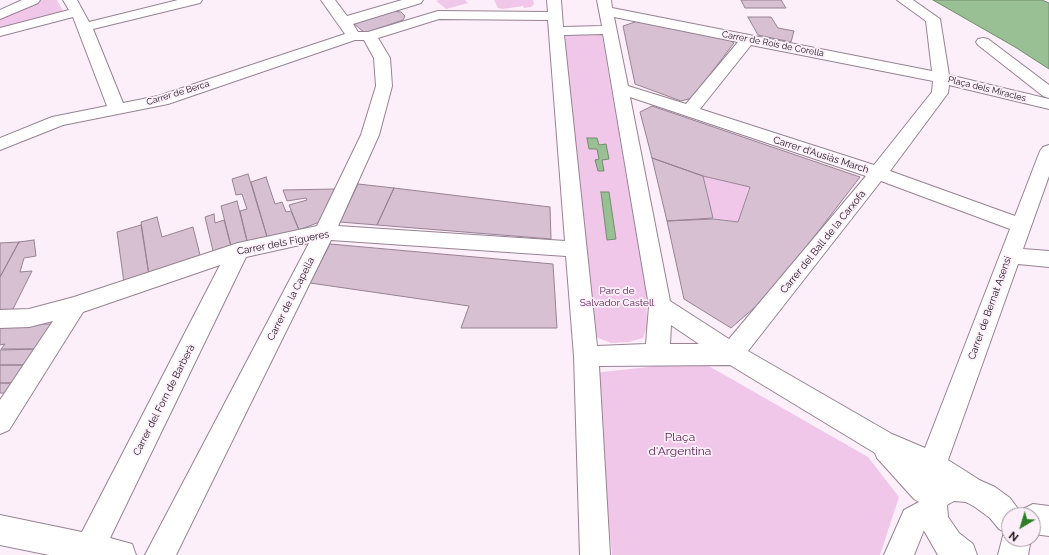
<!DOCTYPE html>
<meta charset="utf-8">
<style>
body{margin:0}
#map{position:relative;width:1049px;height:555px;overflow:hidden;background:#fdeffa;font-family:Raleway,sans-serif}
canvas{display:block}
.north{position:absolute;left:1001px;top:507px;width:40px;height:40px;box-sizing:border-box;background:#fdeffa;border:1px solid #a297a0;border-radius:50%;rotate:218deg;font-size:11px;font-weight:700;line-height:16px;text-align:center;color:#1a1218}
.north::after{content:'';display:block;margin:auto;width:14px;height:18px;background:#2e7d27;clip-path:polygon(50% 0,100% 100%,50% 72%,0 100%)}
</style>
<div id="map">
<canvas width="1049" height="555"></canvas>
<div class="north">N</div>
</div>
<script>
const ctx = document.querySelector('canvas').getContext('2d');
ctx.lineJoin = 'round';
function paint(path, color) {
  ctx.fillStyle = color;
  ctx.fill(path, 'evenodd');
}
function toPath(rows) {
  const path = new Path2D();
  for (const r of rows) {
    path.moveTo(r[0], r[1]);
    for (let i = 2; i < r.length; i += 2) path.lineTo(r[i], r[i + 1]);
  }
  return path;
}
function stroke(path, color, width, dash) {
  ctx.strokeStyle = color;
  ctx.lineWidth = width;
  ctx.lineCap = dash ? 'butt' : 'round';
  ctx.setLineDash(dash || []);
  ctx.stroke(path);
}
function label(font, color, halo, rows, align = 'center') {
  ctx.font = font + ' Raleway,sans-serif';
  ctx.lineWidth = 3.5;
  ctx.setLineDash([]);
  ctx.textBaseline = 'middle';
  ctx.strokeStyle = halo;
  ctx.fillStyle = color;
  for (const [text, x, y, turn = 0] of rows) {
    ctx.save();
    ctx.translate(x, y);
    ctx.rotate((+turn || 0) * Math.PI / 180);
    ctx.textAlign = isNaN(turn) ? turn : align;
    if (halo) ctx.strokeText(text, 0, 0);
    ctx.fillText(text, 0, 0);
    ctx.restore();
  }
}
paint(toPath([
 [39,0,57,0,64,13,0,30,0,17],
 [439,0,465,0,468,3,446,9,436,1],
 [494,0,533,0,534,4,531,7,524,8,523,6,503,9,498,8],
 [594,32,602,35,646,292,647,327,643,338,629,342,611,343,598,338,589,330,562,34],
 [703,176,749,187,738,222,713,218],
 [707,365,868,457,899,497,880,555,612,555,593,373,657,366]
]), '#f0c7e8');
const water = toPath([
 [933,0,1042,0,1049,3,1049,69,1015,47,933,0],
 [587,138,597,138,599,145,606,144,609,159,602,160,604,171,598,171,595,160,599,159,597,149,589,149,587,138],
 [601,192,609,192,616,239,607,240,601,192]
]);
paint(water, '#99c094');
stroke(water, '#738c6f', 1);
const building = toPath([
 [741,0,781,0,786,8,745,8,741,0],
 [393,11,401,12,405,16,403,20,365,33,353,23,393,11],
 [748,17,771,17,778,28,794,31,791,42,758,35,748,17],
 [638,21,729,40,734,43,692,98,681,101,635,84,623,26,638,21],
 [652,106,860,177,771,293,731,328,684,299,667,221,714,219,738,222,750,187,703,176,652,158,640,112,652,106],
 [652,158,703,176,713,218,667,221,652,158],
 [248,174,268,240,248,245,240,211,247,209,242,194,236,195,232,179,248,174],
 [266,177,275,204,282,202,286,212,291,211,299,230,268,240,251,182,266,177],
 [358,184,394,188,377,225,340,222,358,184],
 [394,188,550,207,551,239,377,225,394,188],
 [336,189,322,221,299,230,289,205,307,200,306,198,287,201,283,190,336,189],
 [237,201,248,245,232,250,221,206,237,201],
 [214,214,215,223,224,220,232,250,214,255,205,217,214,214],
 [157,217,162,237,193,227,201,259,149,275,141,222,157,217],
 [141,225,149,275,124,283,117,232,141,225],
 [34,240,36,256,24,258,20,272,32,271,12,311,0,311,0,277,19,242,34,240],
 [19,242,0,277,0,243,19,242],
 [330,244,553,264,557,328,461,328,469,306,310,283,330,244],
 [3,324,53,324,38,349,1,349,5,344,0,345,0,329,3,324],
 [38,349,26,365,0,365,0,350,38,349],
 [0,365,26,365,15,383,0,383,0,365],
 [0,383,15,383,9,393,0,393,0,383]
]);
paint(building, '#d6c0d1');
stroke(building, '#978293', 1);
const street = toPath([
 [22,0,40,0,38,3,0,19,0,10,22,0],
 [63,0,77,0,89,22,178,0,202,0,200,3,93,29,123,103,158,96,345,34,321,0,335,0,347,16,402,0,423,0,421,3,353,24,358,32,368,32,438,11,548,12,547,0,561,0,563,27,602,26,597,0,611,0,612,8,932,71,926,21,897,0,913,0,940,19,949,75,1049,99,1049,109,949,85,948,93,890,171,1015,216,1040,151,1043,147,1049,145,1049,176,1023,249,1049,251,1049,267,1018,264,948,460,978,479,982,489,978,499,968,503,949,493,950,496,945,506,947,510,942,520,924,530,914,555,884,555,904,510,919,502,914,499,877,458,875,453,730,365,599,366,610,555,580,555,574,356,566,256,331,240,176,555,145,555,309,243,246,257,110,538,132,544,136,555,49,555,0,545,0,515,82,532,220,265,83,312,9,430,0,434,0,400,53,321,29,327,0,328,0,310,29,309,74,297,238,243,317,226,361,135,376,86,374,58,364,40,355,40,168,104,63,125,0,150,0,138,52,117,107,106,73,17,0,36,0,28,69,10,63,0],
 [614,17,738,42,686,104,628,86,614,17],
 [439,19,548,20,565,241,338,226,379,135,392,86,390,58,378,38,439,19],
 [603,34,649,306,646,344,597,346,564,35,603,34],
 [751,45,933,81,932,92,874,165,700,109,751,45],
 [630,97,866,176,729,339,670,301,630,97],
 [881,181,1010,229,925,448,892,434,748,351,881,181],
 [671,325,699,344,670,344,671,325],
 [983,38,988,39,1049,85,1049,98,1043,96,978,45,976,42,978,39,983,38]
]);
const secondary = toPath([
 [954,473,968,475,995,487,1010,498,1021,513,1023,509,1033,504,1049,506,1049,536,1033,534,1033,515,1009,515,1009,539,1031,539,1028,555,998,555,1004,532,999,529,990,518,975,507,966,502,954,501,947,505,948,517,959,533,973,544,977,555,938,555,919,522,919,503,926,486,933,480,954,473]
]);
stroke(street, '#978292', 2);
stroke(secondary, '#978292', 2);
paint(street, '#fff');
paint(secondary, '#fff');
label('9px', '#1a1218', '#fdeffa', [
 ["Carrer de Roís de Corella",773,44,11],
 ["Plaça dels Miracles",987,89,14],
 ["Carrer de Berca",178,93,-17]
]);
label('10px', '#1a1218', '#fdeffa', [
 ["Carrer d'Ausiàs March",821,155,18],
 ["Carrer del Ball de la Carxofa",823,242,-51],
 ["Carrer dels Figueres",283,243,-11],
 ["Carrer de la Capella",291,299,-63],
 ["Carrer de Bernat Asensi",990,308,-70],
 ["Carrer del Forn de Barberà",164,400,-63]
]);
label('10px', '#5d2555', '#fdeffa', [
 ["Parc de",617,291],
 ["Salvador Castell",617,303]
]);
label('12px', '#5d2555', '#fdeffa', [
 ["Plaça",680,437],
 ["d'Argentina",680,451]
]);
</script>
